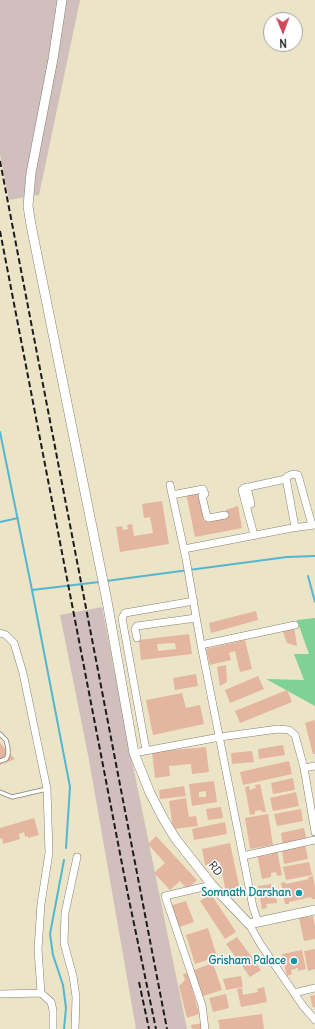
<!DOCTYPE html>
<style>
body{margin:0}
#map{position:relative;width:315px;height:1029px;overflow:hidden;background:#ece4c7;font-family:Delius,sans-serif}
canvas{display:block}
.north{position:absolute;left:263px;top:12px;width:40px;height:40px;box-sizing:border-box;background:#fff;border:1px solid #a4a4a4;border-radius:50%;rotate:179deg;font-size:11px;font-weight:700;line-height:16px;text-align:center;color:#1c1c1c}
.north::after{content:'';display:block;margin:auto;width:14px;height:18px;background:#d1495b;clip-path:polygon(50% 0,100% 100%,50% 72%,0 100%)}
</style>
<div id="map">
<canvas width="315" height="1029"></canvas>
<div class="north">N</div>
</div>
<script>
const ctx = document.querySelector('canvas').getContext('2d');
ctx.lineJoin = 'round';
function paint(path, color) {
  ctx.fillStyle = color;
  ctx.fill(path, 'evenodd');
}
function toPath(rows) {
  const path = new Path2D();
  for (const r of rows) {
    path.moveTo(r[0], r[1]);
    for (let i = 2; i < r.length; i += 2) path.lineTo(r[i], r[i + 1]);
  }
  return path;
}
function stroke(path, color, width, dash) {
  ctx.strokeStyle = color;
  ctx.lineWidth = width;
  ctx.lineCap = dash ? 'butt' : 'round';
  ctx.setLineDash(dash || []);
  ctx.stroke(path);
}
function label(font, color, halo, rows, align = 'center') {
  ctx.font = font + ' Delius,sans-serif';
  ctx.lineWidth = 3;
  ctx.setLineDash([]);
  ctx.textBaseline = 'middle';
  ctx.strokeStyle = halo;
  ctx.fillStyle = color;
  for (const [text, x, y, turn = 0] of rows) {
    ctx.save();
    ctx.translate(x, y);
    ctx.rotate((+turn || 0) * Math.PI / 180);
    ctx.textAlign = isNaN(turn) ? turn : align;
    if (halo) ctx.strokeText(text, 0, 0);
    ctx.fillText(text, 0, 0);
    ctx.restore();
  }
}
paint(toPath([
 [0,0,80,0,39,195,9,200,0,155],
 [102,607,130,751,187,1029,136,1029,89,760,60,615]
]), '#d1bfbd');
paint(toPath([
 [315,618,315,706,266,679,304,680,294,654,309,654,297,620]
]), '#7fd294');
stroke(toPath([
 [0,432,32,590,99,582],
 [0,522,18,518],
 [308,576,315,602],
 [106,581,287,557,315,556],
 [32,590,70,787,66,848],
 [64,1029,66,1008,63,985,53,955,50,934,64,860]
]), '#53b7d2', 2);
paint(toPath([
 [186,493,198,493,204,521,227,517,226,510,238,506,242,528,195,537],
 [162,501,169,544,120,552,116,527,122,526,123,530,128,529,127,525,132,524,134,536,153,533,150,517,144,518,142,504],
 [256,611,258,620,211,633,209,623],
 [294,626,297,646,287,643,282,629],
 [189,634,192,654,141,660,139,640],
 [175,643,176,649,158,651,157,644],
 [245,640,252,669,240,672,235,651,229,653,231,660,210,665,206,649],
 [226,665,227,682,220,686,217,667],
 [196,674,198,686,175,690,173,678],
 [258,676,264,689,230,703,225,690],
 [287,690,292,702,240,723,235,711],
 [182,693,186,708,200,705,204,724,153,735,146,700],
 [315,720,315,754,313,754,305,723],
 [0,743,15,759,0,765],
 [283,745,285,755,259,759,258,749],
 [206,747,209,772,192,774,191,764,169,766,170,776,155,778,152,752],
 [252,751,254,762,232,764,231,753],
 [289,761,292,774,243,785,240,772],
 [293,778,295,790,273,794,271,783],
 [214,781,217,802,192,806,189,784],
 [206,791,206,797,199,797,199,792],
 [260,784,266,812,262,812,261,810,255,811,255,814,250,815,245,787,249,786,250,790,256,788,255,785],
 [184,786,186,796,160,799,159,790],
 [296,792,299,806,273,811,270,798],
 [186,798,189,817,196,816,198,826,173,829,169,801],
 [221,807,223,818,208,820,206,809],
 [301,809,303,821,277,826,274,814],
 [268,814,273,845,250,849,245,818],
 [34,818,39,835,28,838,28,836,25,837,24,832,19,834,20,839,3,844,2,838,0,839,0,828],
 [225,822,227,834,194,840,192,829],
 [304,828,307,841,283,846,281,833],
 [156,836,197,880,187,889,180,881,170,890,154,873,165,863,148,844],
 [230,843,240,890,226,893,220,862,205,865,202,849],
 [305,845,308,859,284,864,282,850],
 [277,850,282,875,277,876,276,872,271,873,271,877,262,879,257,853,263,852,264,856,272,854,271,851],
 [309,862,312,875,286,880,283,867],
 [313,876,315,888,315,899,312,899,311,897,289,902,289,904,285,904,281,883,285,882,286,884,309,879,308,877],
 [271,884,275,899,277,899,277,903,266,904,267,908,262,909,258,886],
 [211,894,236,932,225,939,200,901],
 [186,901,194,922,177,928,169,906],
 [313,916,315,927,315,939,304,941,299,918],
 [208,928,217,957,195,964,186,935],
 [237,937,261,970,250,977,226,944],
 [315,949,315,969,308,971,304,951],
 [302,950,306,969,298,971,298,968,291,970,292,974,287,976,282,954],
 [213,963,222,990,203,996,194,970],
 [188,973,199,1014,187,1018,179,986,185,980,183,974],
 [241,976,243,987,226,990,223,979],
 [264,987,267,1002,241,1007,237,989,242,988,243,995,258,992,257,989],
 [226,994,229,1008,213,1012,209,998],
 [315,995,315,1007,313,1008,310,996],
 [262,1014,264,1029,220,1029,218,1020],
 [204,1023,205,1029,192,1029,191,1025]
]), '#e4b59f');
const lane = toPath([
 [0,734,6,740,8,748,8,755,6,759,0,761],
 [0,792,12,797,47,789]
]);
const street = toPath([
 [170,485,186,559,201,645,253,907,258,922],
 [247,487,251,504],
 [172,495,203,489,205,494,202,496,207,517,209,518,225,515],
 [295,527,286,478,288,476,293,474,298,475,312,525],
 [254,535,242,490,244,488,286,479],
 [184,549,292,528,315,525],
 [0,633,6,635,14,643,23,673,47,789,49,853,41,904,38,949,41,993],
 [137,638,135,629,137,626,196,618],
 [201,645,295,625],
 [146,750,122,618,125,613,194,601],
 [134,753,220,737,278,729,289,730,295,735,304,768,315,766],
 [304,768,315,832],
 [243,856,315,840],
 [249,924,261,945,303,1006,315,1020],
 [294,993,315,988],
 [0,994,41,993,51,1002,53,1010,53,1029],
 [75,1029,76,997,73,976,64,943,65,913,77,857],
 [205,1029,202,1005,165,896,212,885]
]);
const secondary = toPath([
 [62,0,53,59,31,173,28,206,31,225,107,601,134,753,150,793,163,818,175,838,212,885,249,924,315,910]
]);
stroke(lane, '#848072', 5);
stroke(street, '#848072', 8);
stroke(secondary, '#848072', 10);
stroke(lane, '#fff', 3.5);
stroke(street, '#fff', 7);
stroke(secondary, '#fff', 9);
stroke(toPath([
 [0,161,167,1029],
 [0,231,128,895,156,1029],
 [139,982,149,1029]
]), '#1c1c1c', 2, [6, 3]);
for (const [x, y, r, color] of [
 [299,893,4,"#0f9aa8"],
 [294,961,4,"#0f9aa8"]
]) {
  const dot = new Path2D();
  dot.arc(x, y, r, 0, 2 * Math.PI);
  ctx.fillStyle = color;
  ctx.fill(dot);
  stroke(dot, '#fff', 1.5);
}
label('11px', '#1c1c1c', '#fff', [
 ["RD",215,869,52]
]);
label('bold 11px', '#0d838f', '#fff', [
 ["Somnath Darshan",291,893],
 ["Grisham Palace",286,961]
], 'right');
</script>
